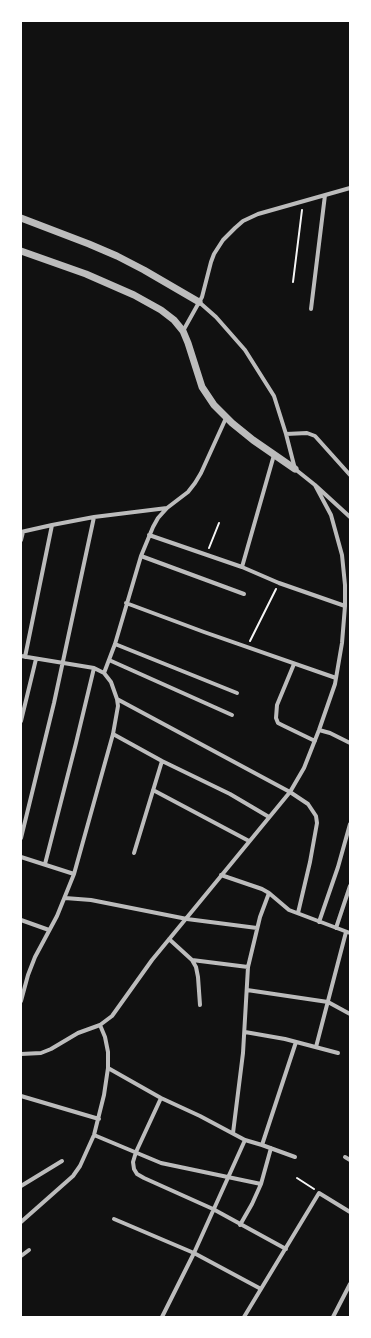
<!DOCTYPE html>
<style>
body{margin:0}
#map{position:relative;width:371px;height:1338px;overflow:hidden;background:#111;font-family:"Sofia Sans Condensed",sans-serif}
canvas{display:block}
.frame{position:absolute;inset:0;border:22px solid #fff;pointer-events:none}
</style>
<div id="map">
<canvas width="371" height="1338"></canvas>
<div class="frame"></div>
</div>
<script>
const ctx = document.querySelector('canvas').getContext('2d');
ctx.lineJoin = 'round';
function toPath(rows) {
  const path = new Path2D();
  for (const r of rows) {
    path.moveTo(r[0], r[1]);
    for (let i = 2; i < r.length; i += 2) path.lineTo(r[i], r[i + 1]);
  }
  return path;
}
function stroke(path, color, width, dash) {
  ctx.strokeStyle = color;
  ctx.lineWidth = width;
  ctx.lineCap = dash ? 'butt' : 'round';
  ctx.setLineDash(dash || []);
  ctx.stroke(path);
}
stroke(toPath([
 [293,282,302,210],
 [209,548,219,523],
 [250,641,276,589],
 [297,1178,314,1189]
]), '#f5f5f5', 2);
stroke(toPath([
 [199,302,216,317,245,350,274,396,286,434,295,469,315,485,350,517],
 [311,309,325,195],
 [183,331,202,297,211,262,214,254,223,240,235,228,243,221,258,214,350,188],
 [286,434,307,433,315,436,350,475],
 [21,532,52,525,94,517,167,508],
 [149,535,242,567,279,583,345,606],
 [21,540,23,532],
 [141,556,244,594],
 [242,567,274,455],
 [126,603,204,632,336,678],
 [115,644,237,693],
 [21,656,94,668,104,673,111,682,117,699,118,706,113,734,74,874,57,916,35,957,28,975,21,1001],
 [25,657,52,525],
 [109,660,232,715],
 [294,664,277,705,276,718,278,723,284,726,315,741],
 [104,673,115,644,141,556,153,527,158,518,167,508,188,492,195,483,201,473,226,418],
 [117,699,290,792,308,804,316,816,317,823,310,862,298,913],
 [21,721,36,659],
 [319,730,330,733,350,743],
 [113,734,162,761,230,794,269,817],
 [153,790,249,841],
 [21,838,54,703,94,517],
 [134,853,162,761],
 [21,857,74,874],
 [45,864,76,743,94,668],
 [221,875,262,889,269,893,289,910,350,933],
 [65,898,91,900,187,919,257,928],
 [21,920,49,930],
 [319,922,338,867,350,824],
 [336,928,350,886],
 [169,939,192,960,196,967,198,977,200,1005],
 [192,960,248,967],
 [247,990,328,1002,350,1014],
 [245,1032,285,1039,338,1053],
 [316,1047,346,932],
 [21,1054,41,1053,51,1049,78,1033,100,1025,112,1016,152,960,290,792,304,768,319,730,335,684,342,643,345,606,345,585,342,555,331,515,315,485],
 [108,1068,161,1098,200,1116,245,1140,262,1145,295,1157],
 [21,1096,99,1119],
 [161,1098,136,1152,133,1162,134,1169,137,1174,144,1178,213,1209,286,1249],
 [233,1133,243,1053,248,967,260,917,269,893],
 [94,1135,161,1163,261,1184],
 [262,1145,296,1042],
 [345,1157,350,1160],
 [21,1186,62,1161],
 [114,1219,194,1253,261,1289],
 [21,1222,73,1176,80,1166,94,1135,104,1095,108,1068,108,1052,105,1037,100,1025],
 [240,1225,252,1204,261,1184,271,1148],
 [21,1256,29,1250],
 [162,1317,194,1253,245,1140],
 [244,1317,319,1193,350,1212],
 [333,1317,350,1284]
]), '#bcbcbc', 4);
stroke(toPath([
 [21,218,89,244,117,256,144,270,199,302],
 [21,251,86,274,134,295,161,310,174,320,183,331,188,343,202,387,214,405,232,423,253,440,295,469]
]), '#bcbcbc', 7);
</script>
